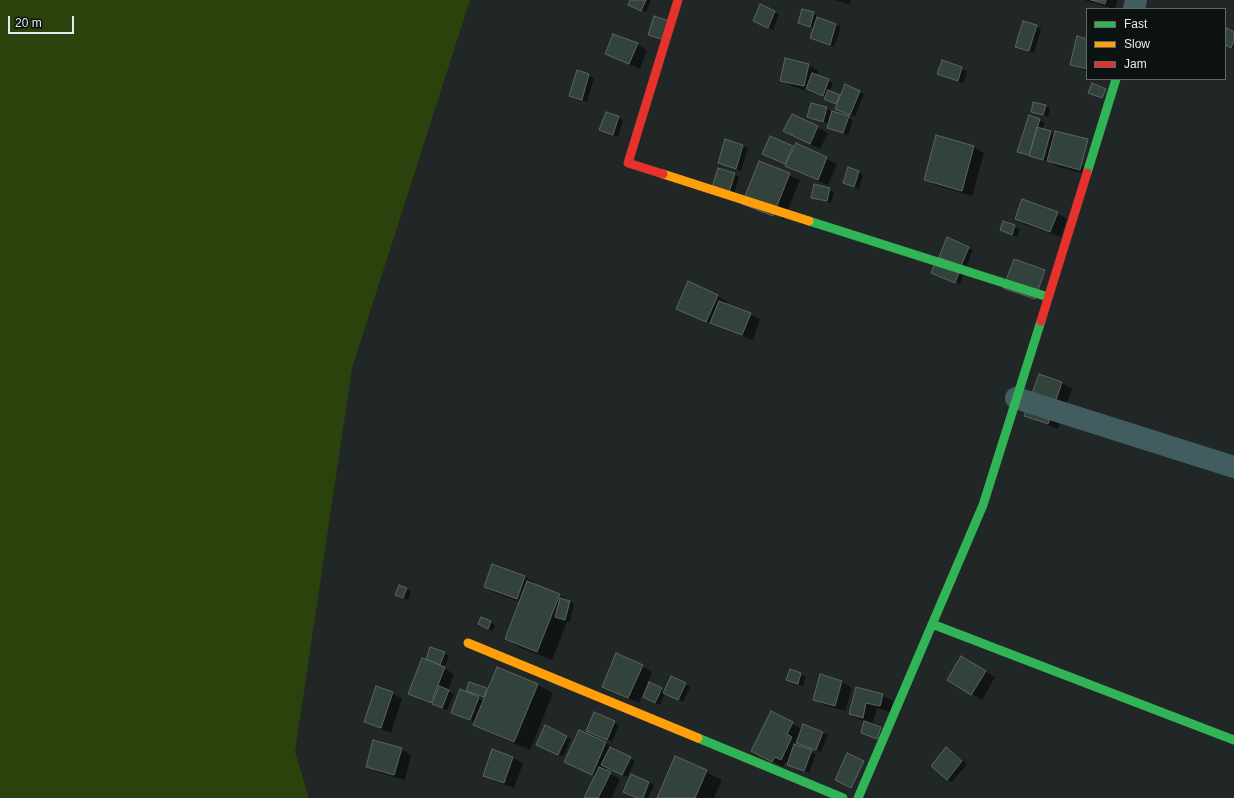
<!DOCTYPE html>
<style>
body{margin:0}
#map{position:relative;width:1234px;height:798px;overflow:hidden;background:#212726;font-family:Arial,sans-serif}
canvas{display:block}
.legend{position:absolute;left:1086px;top:8px;width:140px;height:72px;box-sizing:border-box;background:#0c1211;border:1px solid #626968;margin:0;padding:5px 7px;list-style:none;font-size:12px;color:#e4ebea}
.legend li{display:flex;align-items:center;gap:8px;height:20px}
.legend b{width:20px;border:1px solid #626968}
.scale{position:absolute;left:8px;top:16px;width:66px;height:18px;box-sizing:border-box;border:2px solid #e4ebea;border-top:0;padding-left:5px;font-size:12px;line-height:14px;white-space:nowrap;color:#e4ebea;-webkit-text-stroke:3px #0c1211;paint-order:stroke}
</style>
<div id="map">
<canvas width="1234" height="798"></canvas>
<ul class="legend">
<li><b style="height:5px;background:#30b455"></b>Fast</li>
<li><b style="height:5px;background:#ff9f0a"></b>Slow</li>
<li><b style="height:5px;background:#e5322d"></b>Jam</li>
</ul>
<div class="scale">20 m</div>
</div>
<script>
const ctx = document.querySelector('canvas').getContext('2d');
ctx.lineJoin = 'round';
function paint(path, color) {
  ctx.fillStyle = color;
  ctx.fill(path, 'evenodd');
}
function toPath(rows) {
  const path = new Path2D();
  for (const r of rows) {
    path.moveTo(r[0], r[1]);
    for (let i = 2; i < r.length; i += 2) path.lineTo(r[i], r[i + 1]);
  }
  return path;
}
function stroke(path, color, width, dash) {
  ctx.strokeStyle = color;
  ctx.lineWidth = width;
  ctx.lineCap = dash ? 'butt' : 'round';
  ctx.setLineDash(dash || []);
  ctx.stroke(path);
}
paint(toPath([
 [0,0,470,0,352,368,295,752,309,798,0,798]
]), '#2b420c');
paint(toPath([
 [631,0,651,0,646,12,634,7],
 [833,0,851,0,849,4],
 [1084,0,1118,0,1115,9],
 [774,12,779,14,773,30,754,21],
 [813,13,818,16,818,18,841,27,834,47,812,38,815,28,799,23],
 [1036,26,1041,29,1034,53,1016,46],
 [1225,28,1234,33,1234,49,1225,44],
 [1087,40,1087,72,1071,64],
 [637,44,647,50,640,69,606,54],
 [942,62,967,71,963,83,938,74],
 [808,65,818,71,817,76,833,83,830,92,841,97,860,92,864,94,855,117,841,111,838,105,825,99,826,97,791,86,781,80],
 [577,72,594,78,587,102,570,95],
 [1045,106,1050,108,1048,117,1032,111],
 [826,108,831,111,828,122,848,117,853,120,848,135,828,128,830,124,808,117],
 [606,113,623,120,618,137,605,132],
 [792,115,828,133,820,149,795,136],
 [1030,116,1045,123,1042,129,1055,134,1090,175,1058,167,1048,161,1035,158,1019,151],
 [937,136,974,147,984,153,972,196,935,185,925,179],
 [726,141,748,148,741,171,719,163],
 [796,144,837,164,828,185,797,172,787,166,787,164,768,156,793,147,795,148],
 [759,162,800,180,783,221],
 [859,172,863,175,859,189,844,183],
 [735,174,739,177,733,198,717,194],
 [829,189,834,192,831,203,812,197],
 [1057,213,1067,219,1061,237,1026,225,1016,219],
 [1004,222,1020,229,1017,237,1001,230],
 [947,239,973,250,966,268],
 [965,271,960,284,937,275],
 [689,283,718,296,728,302,727,304,760,319,753,340,688,314],
 [1062,383,1072,389,1058,429,1036,421,1026,415],
 [492,565,525,577,535,583,534,585,559,595,574,604,570,622,567,622,552,660,521,648,506,639,520,602,495,593,485,587],
 [406,588,411,591,408,600,396,595],
 [482,618,495,625,493,631,484,627],
 [444,653,449,656,445,666,440,666,454,674,448,691,454,694,447,710,420,700,410,694,436,664,427,659],
 [961,657,995,677,982,700,972,694],
 [642,666,652,672,639,703,613,692],
 [790,670,806,677,803,686,787,680],
 [672,677,690,687,683,702,665,693,660,705,649,700,662,689,665,691],
 [842,682,852,688,845,711,824,705,814,699],
 [470,683,489,690,538,685,553,693,530,750,490,733,475,725,476,723,452,712,466,693],
 [476,695,485,698,484,701,475,696],
 [856,688,883,695,893,701,890,712,877,708,873,723,860,720,850,714],
 [392,693,402,699,391,733,365,722],
 [772,713,802,729,823,733,828,735,821,752,801,745,800,747,816,754,809,773,785,762,783,767,762,756],
 [614,722,619,725,612,742,592,733],
 [579,731,606,743,616,749,615,751,635,761,627,777,608,768,606,771,620,779,611,798,585,798,596,777,566,762],
 [566,736,571,739,563,757,542,747],
 [401,749,411,755,405,780,377,772,367,766],
 [951,751,967,764,952,782,947,779],
 [676,757,722,780,714,798,658,798],
 [513,758,523,763,514,788,494,781,484,775],
 [631,775,654,785,648,798,637,798]
]), '#0007');
const building = toPath([
 [630,0,646,0,641,11,628,5,630,0],
 [1091,0,1106,0,1105,4,1091,0],
 [760,4,775,11,768,28,753,21,760,4],
 [802,9,814,12,810,27,798,23,802,9],
 [654,16,670,21,665,40,648,35,654,16],
 [817,17,836,24,830,45,810,38,817,17],
 [1023,21,1037,25,1029,51,1015,47,1023,21],
 [1227,28,1234,32,1234,41,1231,48,1225,45,1225,33,1227,28],
 [613,34,638,43,629,64,605,54,613,34],
 [1077,36,1087,39,1087,69,1070,65,1077,36],
 [785,58,809,64,804,86,780,81,785,58],
 [942,60,962,67,958,81,937,74,942,60],
 [577,70,589,74,582,100,569,96,577,70],
 [812,73,829,79,823,96,806,89,812,73],
 [1092,83,1106,89,1102,98,1088,93,1092,83],
 [845,84,860,91,850,115,835,109,845,84],
 [828,90,840,95,836,104,824,99,828,90],
 [1033,102,1046,105,1043,115,1031,112,1033,102],
 [811,103,827,107,823,122,807,117,811,103],
 [832,111,849,116,843,133,827,128,832,111],
 [606,112,619,116,613,135,599,130,606,112],
 [792,114,818,126,810,144,783,131,792,114],
 [1029,115,1040,119,1029,155,1017,152,1029,115],
 [1037,127,1051,131,1043,160,1029,156,1037,127],
 [1055,131,1088,139,1080,170,1047,161,1055,131],
 [936,135,974,146,962,191,924,180,936,135],
 [770,136,793,146,785,164,762,154,770,136],
 [725,139,743,145,736,169,718,163,725,139],
 [796,143,827,157,818,180,785,166,796,143],
 [759,161,790,173,773,216,742,204,759,161],
 [848,167,859,171,854,187,843,183,848,167],
 [718,168,735,173,728,196,711,191,718,168],
 [814,184,830,188,827,201,811,198,814,184],
 [1022,199,1058,212,1050,232,1015,219,1022,199],
 [1003,221,1015,225,1012,235,1000,230,1003,221],
 [947,237,969,247,961,266,939,257,947,237],
 [937,258,961,268,955,283,931,273,937,258],
 [1014,259,1045,270,1035,299,1003,288,1014,259],
 [688,281,718,295,706,322,676,309,688,281],
 [719,301,751,313,742,335,710,323,719,301],
 [1039,374,1062,382,1048,424,1024,416,1039,374],
 [492,564,525,576,517,599,484,587,492,564],
 [527,581,560,594,537,652,505,639,527,581],
 [399,585,407,588,403,598,395,595,399,585],
 [560,598,570,601,565,620,555,617,560,598],
 [481,617,491,621,488,629,478,624,481,617],
 [430,647,445,652,440,665,426,659,430,647],
 [616,653,643,665,628,698,602,687,616,653],
 [961,656,986,671,971,695,947,680,961,656],
 [422,658,445,667,431,703,408,694,422,658],
 [497,667,538,684,514,742,473,725,497,667],
 [790,669,801,673,798,684,786,680,790,669],
 [820,674,842,681,835,706,813,700,820,674],
 [671,676,686,683,678,700,663,693,671,676],
 [469,682,487,688,484,697,466,691,469,682],
 [649,682,662,688,655,703,643,697,649,682],
 [376,686,393,692,381,728,364,722,376,686],
 [439,686,449,690,442,708,432,704,439,686],
 [856,687,883,694,880,706,866,703,863,718,849,714,856,687],
 [460,689,479,697,470,720,451,713,460,689],
 [771,711,793,722,787,734,792,737,781,760,775,757,772,762,751,751,771,711],
 [594,712,615,721,607,740,586,731,594,712],
 [864,721,881,727,877,739,861,733,864,721],
 [803,724,823,732,816,750,796,743,803,724],
 [545,725,567,736,558,755,536,745,545,725],
 [579,730,606,742,592,775,564,762,579,730],
 [373,740,402,748,394,775,366,767,373,740],
 [794,744,812,750,804,771,787,765,794,744],
 [610,747,631,757,622,775,601,765,610,747],
 [946,747,962,761,947,780,931,766,946,747],
 [492,749,513,757,504,783,483,776,492,749],
 [847,753,864,761,851,788,835,780,847,753],
 [675,756,707,770,695,798,657,798,675,756],
 [599,767,611,772,598,798,584,798,599,767],
 [631,774,649,782,643,798,637,798,623,792,631,774]
]);
paint(building, '#32433c');
stroke(building, '#5e6361', 1);
stroke(toPath([
 [1134,9,1136,0],
 [1016,398,1234,467]
]), '#415d60', 22);
stroke(toPath([
 [1087,173,1116,79],
 [809,221,1048,297],
 [932,624,1234,740],
 [698,738,843,798],
 [858,798,983,505,1041,321]
]), '#30b455', 9);
stroke(toPath([
 [663,174,809,221],
 [468,643,698,738]
]), '#ff9f0a', 9);
stroke(toPath([
 [663,174,628,163,678,0],
 [1041,321,1087,173]
]), '#e5322d', 9);
</script>
